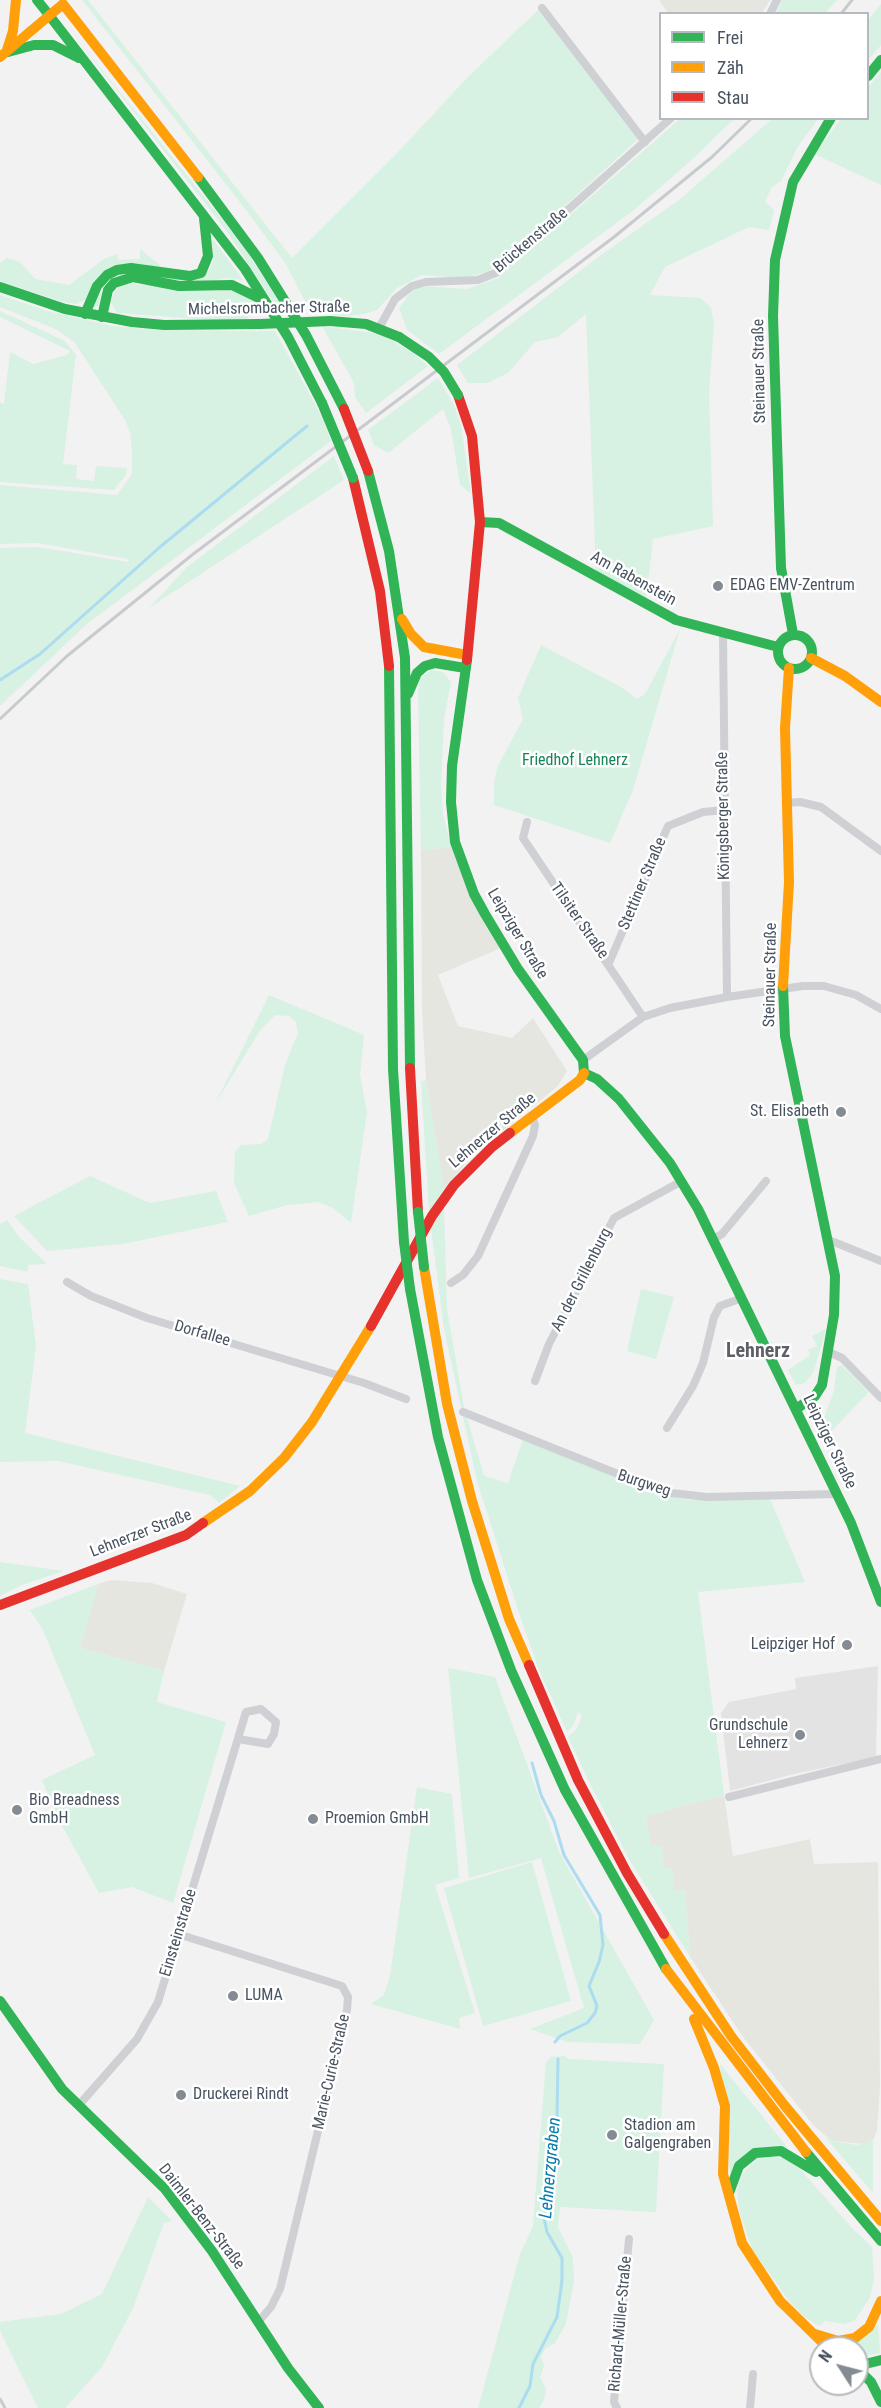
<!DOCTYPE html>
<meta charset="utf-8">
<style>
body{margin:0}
#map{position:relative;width:881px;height:2408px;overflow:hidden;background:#f3f2f2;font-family:"Roboto Condensed",sans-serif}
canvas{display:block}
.legend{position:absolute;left:659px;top:12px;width:210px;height:108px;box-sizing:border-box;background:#fff;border:2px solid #b6babf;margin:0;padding:8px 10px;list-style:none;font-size:18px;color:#485360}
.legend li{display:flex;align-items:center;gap:12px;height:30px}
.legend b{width:30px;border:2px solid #b6babf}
.north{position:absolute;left:809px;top:2336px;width:60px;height:60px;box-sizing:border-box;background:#fff;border:2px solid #b6babf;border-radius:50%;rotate:306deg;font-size:16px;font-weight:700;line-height:24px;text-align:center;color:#485360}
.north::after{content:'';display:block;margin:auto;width:21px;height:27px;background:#848b93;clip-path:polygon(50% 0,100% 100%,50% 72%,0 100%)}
</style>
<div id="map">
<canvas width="881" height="2408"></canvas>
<ul class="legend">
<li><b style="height:8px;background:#30b455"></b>Frei</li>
<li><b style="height:8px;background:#ff9f0a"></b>Zäh</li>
<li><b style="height:8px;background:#e5322d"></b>Stau</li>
</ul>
<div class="north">N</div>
</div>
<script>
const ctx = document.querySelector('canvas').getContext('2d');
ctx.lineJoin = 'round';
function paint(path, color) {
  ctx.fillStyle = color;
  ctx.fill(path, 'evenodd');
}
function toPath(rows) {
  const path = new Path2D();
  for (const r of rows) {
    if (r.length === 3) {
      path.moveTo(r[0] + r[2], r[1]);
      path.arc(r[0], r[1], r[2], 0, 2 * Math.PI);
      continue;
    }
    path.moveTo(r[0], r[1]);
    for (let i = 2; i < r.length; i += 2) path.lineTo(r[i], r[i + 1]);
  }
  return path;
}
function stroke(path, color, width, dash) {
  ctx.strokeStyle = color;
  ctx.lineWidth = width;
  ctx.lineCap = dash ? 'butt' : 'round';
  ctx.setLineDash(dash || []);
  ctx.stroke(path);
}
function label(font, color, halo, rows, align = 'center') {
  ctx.font = font + ' "Roboto Condensed",sans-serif';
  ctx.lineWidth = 5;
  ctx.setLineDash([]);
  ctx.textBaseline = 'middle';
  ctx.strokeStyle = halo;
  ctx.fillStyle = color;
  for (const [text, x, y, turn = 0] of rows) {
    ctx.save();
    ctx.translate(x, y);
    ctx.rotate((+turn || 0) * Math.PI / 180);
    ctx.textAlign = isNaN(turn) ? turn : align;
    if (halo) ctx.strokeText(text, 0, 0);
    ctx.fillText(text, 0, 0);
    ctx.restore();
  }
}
paint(toPath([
 [659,0,770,0,762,13,669,14],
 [451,847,472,899,501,948,438,975,458,1026,512,1038,533,1018,567,1071,558,1086,472,1156,444,1189,426,1080,422,1012,421,850],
 [110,1580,152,1583,187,1594,164,1671,80,1648,98,1584],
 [724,1795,733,1856,810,1839,814,1864,878,1862,880,2087,877,2131,873,2140,864,2144,832,2141,814,2126,743,2037,690,1957,685,1890,674,1891,663,1869,662,1846,651,1846,646,1816]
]), '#e6e6e1');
paint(toPath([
 [878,1666,876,1757,790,1775,730,1791,721,1713,729,1702,796,1689,795,1678]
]), '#e4e3e4');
paint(toPath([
 [82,0,88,0,292,258,401,149,467,78,538,10,638,139,508,258,487,272,463,278,422,275,397,288,377,310,364,314,347,316,311,313,286,264,243,206],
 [782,0,837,0,825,13,776,13],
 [881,4,881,45,868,60,868,20],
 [70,30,239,240,288,314,282,315,228,233],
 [881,72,881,185,814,154,841,119,868,118,868,87],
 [680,119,734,119,685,166,634,210,439,354,407,330,399,308,409,294,419,286,468,289,498,278],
 [772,119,818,119,797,148,781,181,771,188,765,202,774,210,769,230,749,227,665,267,650,295,700,298,711,307,714,325,709,392,713,526,653,539,646,600,596,572,586,314,558,337,535,342,508,373,487,383,468,383,457,365,605,252,679,200],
 [212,238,243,280,226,278,197,283,133,274,122,275,107,284,98,307,94,307,94,300,104,282,119,272,144,272,179,278,200,278,210,269,214,260],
 [140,249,161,266,76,304,60,301,0,281,0,263,7,258,20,262,35,279,69,285,104,259,117,254,118,260,140,259],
 [120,284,216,286,250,296,265,315,248,316,247,319,213,320,117,313,110,301],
 [0,295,47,311,113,326,157,330,275,331,321,415,331,441,87,624,0,706,0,548,38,547,128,562,129,559,37,543,0,544,0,485,117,495,132,474,132,450,130,432,125,420,75,343,58,330,0,307],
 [0,311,65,341,76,355,63,464,77,465,76,479,94,481,96,466,127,468,126,475,114,490,0,482,0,403,4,404,10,352,33,364,67,355,70,351,0,317],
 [322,326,380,334,413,353,428,366,366,413,355,397,354,383],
 [438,378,454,405,461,425,471,494,460,485,451,429,443,409,388,453,374,445,368,430],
 [334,456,344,480,149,608,187,567],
 [680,629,633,790,610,843,494,805,494,781,498,766,523,719,518,698,541,645,621,687,637,699,645,694],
 [431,670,443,672,451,682,444,719,441,785,443,814,451,847,421,850,418,691,420,679],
 [269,995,364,1035,360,1075,367,1112,351,1223,333,1208,318,1202,287,1205,249,1216,234,1183,235,1152,241,1145,261,1144,268,1139,285,1065,298,1033,296,1022,289,1016,275,1015,261,1029,215,1104],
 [426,1080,444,1189,429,1212,421,1081],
 [90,1176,150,1203,216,1191,228,1222,123,1244,47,1251,14,1216],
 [444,1207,447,1309,464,1407,484,1476,508,1483,523,1439,663,1495,688,1500,770,1499,805,1582,698,1592,724,1795,646,1816,651,1846,662,1845,663,1868,673,1868,674,1891,685,1890,690,1957,629,1859,591,1786,568,1737,576,1730,582,1716,578,1712,574,1724,567,1732,539,1670,521,1619,477,1481,444,1329,431,1228],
 [7,1220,20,1238,47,1264,28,1265,28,1272,0,1266,0,1224],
 [0,1279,28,1284,36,1346,25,1433,240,1486,219,1503,210,1495,58,1461,0,1462],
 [641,1289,674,1297,656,1359,627,1351],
 [826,1329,814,1371,805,1383,796,1385,788,1370,810,1355,808,1350,817,1346,812,1336],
 [842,1365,869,1392,824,1439,822,1423,834,1391,837,1367],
 [0,1562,64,1571,22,1585,0,1596],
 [98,1584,80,1648,164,1671,157,1702,226,1722,173,1903,132,1887,99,1893,60,1822,42,1780,95,1755,43,1630,30,1610],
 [448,1668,495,1677,559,1852,654,2020,640,2044,567,2042,530,2029,584,2008,541,1858,469,1878],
 [417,1787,452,1794,459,1878,435,1885,475,2013,459,2018,460,2029,371,2004,384,1995,390,1976],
 [532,1862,571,2001,483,2026,444,1888],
 [565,2056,569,2059,664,2064,656,2212,560,2207,558,2227,573,2258,574,2280,566,2324,555,2343,545,2349,541,2357,544,2366,540,2377,546,2389,544,2400,539,2408,478,2408,520,2254,533,2226,546,2062,551,2057],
 [720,2064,788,2148,781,2146,730,2174],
 [824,2136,832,2141,857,2145,873,2140,873,2193],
 [759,2157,784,2158,800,2169,851,2227,872,2247,874,2278,870,2298,854,2321,844,2324,825,2321,819,2326,806,2318,789,2301,752,2249,739,2211,737,2190,742,2174],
 [148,2197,172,2221,164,2223,133,2308,102,2367,65,2408,38,2408,0,2331,0,2322,61,2314,102,2294],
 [878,2324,880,2353,857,2358,857,2348,835,2348]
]), '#d7f1e3');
stroke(toPath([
 [0,680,40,654,160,547,307,426],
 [532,1763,541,1795,554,1821,564,1855,600,1915,603,1945,599,1962,589,1986,597,2006,595,2013,587,2023,560,2036,555,2042],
 [519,2408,530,2386,533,2364,557,2317,562,2280,562,2258,547,2232,544,2218,557,2118,558,2059]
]), '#abdcf0', 3);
stroke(toPath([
 [542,8,645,142],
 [770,14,777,0],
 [379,328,395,299,412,286,426,282,478,280,498,272,671,118],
 [723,634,727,997],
 [786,803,800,802,821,807,881,851],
 [527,822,523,838,643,1017],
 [609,963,668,826,703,812,724,810],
 [583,1060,643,1017,670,1008,727,997,803,986,824,986,856,995,881,1009],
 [714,1239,722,1234,766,1181],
 [829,1240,881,1261],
 [67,1282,91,1296,147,1318,364,1383,406,1399],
 [451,1283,463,1275,478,1256,533,1136,535,1125,532,1116],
 [829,1352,842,1358,881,1398],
 [535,1381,549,1344,614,1218,682,1181],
 [463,1412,663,1492,707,1497,837,1494],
 [667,1428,693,1386,703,1363,714,1317,720,1306,742,1298],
 [729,1797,881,1759],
 [178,1934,342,1986,348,1997,347,2010,280,2289,271,2307,259,2321],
 [79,2105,137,2039,158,2002,246,1712,261,1709,276,1722,274,1734,268,1744,238,1739],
 [617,2408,614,2402,629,2239],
 [750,2408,753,2374]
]), '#ced0d3', 8);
stroke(toPath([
 [37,0,49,15],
 [49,15,245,269,288,337,322,403],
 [8,52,34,45,53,45,79,58],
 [868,76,881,60],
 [198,177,258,258,306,335,344,409],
 [0,287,65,309,132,322,164,325,260,324],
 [85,314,97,286,107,275,117,270,131,268,190,276,201,273,208,256,204,218],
 [102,317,108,290,114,283,133,277,179,286,232,285,265,301],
 [330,321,366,324,399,337],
 [368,471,389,551,405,658,410,1068],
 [480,522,499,523,676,620,778,647],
 [793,634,781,568,773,316,775,260,793,182,831,118],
 [795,652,17],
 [467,660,452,766,451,802,455,842,474,894,485,914,518,969,583,1060,584,1073],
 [389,666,393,1069,404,1242],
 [408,694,417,673,425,666,435,663,465,668],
 [783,986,785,1036,835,1276,834,1315,822,1385,815,1396,796,1409],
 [584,1073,597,1079,619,1099,670,1163,698,1209,851,1523,881,1602],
 [410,1289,438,1437,477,1580,511,1670,565,1790,666,1969],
 [0,2001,62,2089,165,2189,212,2251,288,2368,319,2408],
 [806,2152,881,2241],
 [729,2193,739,2166,755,2153,781,2151,816,2172],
 [857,2366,881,2360],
 [857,2368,871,2382,881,2402]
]), '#30b455', 10);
stroke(toPath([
 [7,50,13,31,16,0],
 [0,57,63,4,198,177],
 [402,619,411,634,424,647,467,655],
 [811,658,845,676,881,702],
 [783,986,789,882,785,728,789,668],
 [510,1133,580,1080,584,1073],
 [424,1267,447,1404,472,1501,509,1619,529,1665],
 [203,1523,250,1491,284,1458,312,1422,371,1326],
 [664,1934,731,2036,785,2106,881,2221],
 [666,1969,806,2152],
 [694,2019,714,2068,725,2106,723,2174,742,2243,780,2301,828,2348],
 [815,2334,838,2341,855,2338,869,2327,881,2301]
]), '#ff9f0a', 10);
stroke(toPath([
 [458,395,472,436,480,522,467,660],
 [353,478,380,591,389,666],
 [410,1068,418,1212],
 [371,1326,432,1216,454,1185,492,1147,510,1133],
 [0,1605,186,1535,203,1523],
 [529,1665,578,1780,627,1873,664,1934]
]), '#e5322d', 10);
stroke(toPath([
 [841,14,852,0],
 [0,719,67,656,192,555,614,237,712,157,752,118],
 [0,2399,5,2408]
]), '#c8cacc', 3);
stroke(toPath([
 [260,324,330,321],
 [399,337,429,357,444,372,458,395],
 [322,403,353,478],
 [418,1212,424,1267],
 [404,1242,410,1289]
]), '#30b455', 10);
stroke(toPath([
 [344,409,368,471]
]), '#e5322d', 10);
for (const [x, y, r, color] of [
 [718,586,6,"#848b93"],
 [841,1112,6,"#848b93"],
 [847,1645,6,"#848b93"],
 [800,1735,6,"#848b93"],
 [17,1810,6,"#848b93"],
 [313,1819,6,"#848b93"],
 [233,1996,6,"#848b93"],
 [181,2095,6,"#848b93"],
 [612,2135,6,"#848b93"]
]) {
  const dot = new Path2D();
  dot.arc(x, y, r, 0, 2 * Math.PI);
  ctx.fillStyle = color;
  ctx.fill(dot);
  stroke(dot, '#fff', 2);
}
label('16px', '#485360', '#fff', [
 ["Brückenstraße",531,241,-40],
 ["Michelsrombacher Straße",269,309,-1],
 ["Steinauer Straße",760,371,-91],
 ["Am Rabenstein",633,579,29],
 ["Königsberger Straße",724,816,-91],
 ["Stettiner Straße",643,884,-67],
 ["Tilsiter Straße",579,921,55],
 ["Leipziger Straße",517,934,59],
 ["Steinauer Straße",771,975,-89],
 ["Lehnerzer Straße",493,1131,-40],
 ["An der Grillenburg",582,1280,-63],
 ["Dorfallee",202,1334,16],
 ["Leipziger Straße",829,1442,64],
 ["Burgweg",644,1484,18],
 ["Lehnerzer Straße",141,1534,-21],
 ["Einsteinstraße",179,1933,-73],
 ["Marie-Curie-Straße",332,2072,-77],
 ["Daimler-Benz-Straße",201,2217,52],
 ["Richard-Müller-Straße",621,2324,-85]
]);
label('16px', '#485360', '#fff', [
 ["EDAG EMV-Zentrum",730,586],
 ["St. Elisabeth",829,1112,"right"],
 ["Leipziger Hof",835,1645,"right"],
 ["Grundschule",788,1726,"right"],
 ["Lehnerz",788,1744,"right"],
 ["Bio Breadness",29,1801],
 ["GmbH",29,1819],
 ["Proemion GmbH",325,1819],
 ["LUMA",245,1996],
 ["Druckerei Rindt",193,2095],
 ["Stadion am",624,2126],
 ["Galgengraben",624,2144]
], 'left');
label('16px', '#158555', '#fff', [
 ["Friedhof Lehnerz",575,761]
]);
label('italic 18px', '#087dab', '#fff', [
 ["Lehnerzgraben",551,2168,-85]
]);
label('bold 20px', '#5d6167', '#fff', [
 ["Lehnerz",758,1352]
]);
</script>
